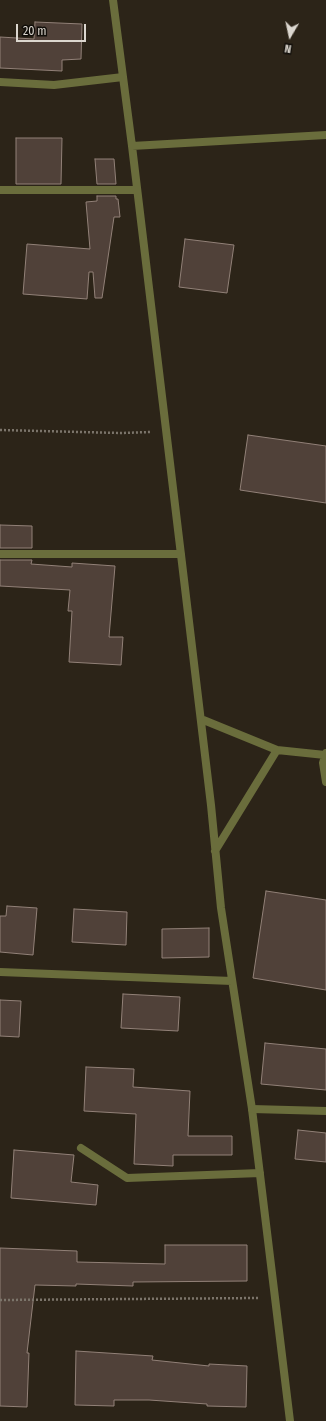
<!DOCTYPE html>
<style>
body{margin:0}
#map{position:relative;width:326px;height:1421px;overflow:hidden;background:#2c2418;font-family:"Fira Sans Condensed",sans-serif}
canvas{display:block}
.north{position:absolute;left:270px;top:16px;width:40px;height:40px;-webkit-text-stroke:3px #110e09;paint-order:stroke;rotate:189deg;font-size:11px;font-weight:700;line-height:16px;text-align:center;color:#dcd7cf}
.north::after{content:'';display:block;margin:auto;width:14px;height:18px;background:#dcd7cf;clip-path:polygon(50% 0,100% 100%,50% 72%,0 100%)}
.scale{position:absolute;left:16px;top:24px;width:70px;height:18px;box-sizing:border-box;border:2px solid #dcd7cf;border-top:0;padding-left:5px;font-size:12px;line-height:14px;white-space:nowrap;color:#dcd7cf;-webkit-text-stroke:3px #110e09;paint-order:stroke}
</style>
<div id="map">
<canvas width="326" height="1421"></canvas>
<div class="north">N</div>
<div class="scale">20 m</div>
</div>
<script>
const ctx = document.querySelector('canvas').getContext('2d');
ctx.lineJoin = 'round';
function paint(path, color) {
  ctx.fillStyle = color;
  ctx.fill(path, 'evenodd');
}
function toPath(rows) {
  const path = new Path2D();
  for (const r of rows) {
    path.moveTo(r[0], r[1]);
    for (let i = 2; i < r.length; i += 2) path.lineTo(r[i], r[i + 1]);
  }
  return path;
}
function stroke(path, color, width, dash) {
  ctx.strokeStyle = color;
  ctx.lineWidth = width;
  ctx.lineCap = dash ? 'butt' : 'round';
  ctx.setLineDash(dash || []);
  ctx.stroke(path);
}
const building = toPath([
 [35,22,82,24,81,59,62,60,62,71,0,68,0,37,34,39,35,22],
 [16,138,62,138,61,184,16,184,16,138],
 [95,159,114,159,116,184,97,184,95,159],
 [97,196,116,196,116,199,118,199,120,217,114,217,102,298,95,298,93,272,89,272,87,299,23,294,27,244,90,249,86,202,97,201,97,196],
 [185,239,234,245,227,293,179,287,185,239],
 [248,435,326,446,326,503,240,490,248,435],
 [0,525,32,526,32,548,0,548,0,525],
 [0,560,32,560,31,564,72,567,72,563,115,566,109,637,123,637,121,665,69,662,72,611,68,611,70,590,0,586,0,560],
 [266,891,326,900,326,990,253,978,266,891],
 [7,906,37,908,33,955,0,952,0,916,6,916,7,906],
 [74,909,127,912,126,945,72,942,74,909],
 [209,928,209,957,162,958,162,929,209,928],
 [123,994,180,997,178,1031,121,1028,123,994],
 [0,1000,21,1001,19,1037,0,1036,0,1000],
 [265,1043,326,1049,326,1090,261,1084,265,1043],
 [86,1067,134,1069,133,1087,190,1091,188,1136,232,1136,232,1155,173,1155,173,1166,134,1164,136,1114,84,1111,86,1067],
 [298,1130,326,1133,326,1162,295,1159,298,1130],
 [14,1150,74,1155,71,1182,98,1185,96,1205,11,1198,14,1150],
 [165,1245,247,1245,247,1281,133,1282,133,1286,76,1284,76,1286,35,1285,27,1353,29,1353,27,1407,0,1406,0,1248,77,1251,77,1262,165,1264,165,1245],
 [76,1351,153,1356,152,1360,209,1366,209,1364,247,1366,246,1407,207,1406,207,1404,149,1400,114,1400,114,1406,75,1405,76,1351]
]);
paint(building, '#504139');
stroke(building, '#928178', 1);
stroke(toPath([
 [0,430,121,433,151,432],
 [0,1300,259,1298]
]), '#7c756b', 2.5, [2, 2]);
stroke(toPath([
 [113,0,132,146,211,805,221,908,252,1109,290,1421],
 [0,82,54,85,123,77],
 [132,146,326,135],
 [0,190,136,190],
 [0,554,181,554],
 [201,719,277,750],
 [326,753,323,763,326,782],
 [215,851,277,750,325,755],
 [0,972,232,981],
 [81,1148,127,1178,260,1173]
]), '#6a6d3c', 8);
stroke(toPath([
 [252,1109,326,1111]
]), '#6a6d3c', 8);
</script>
